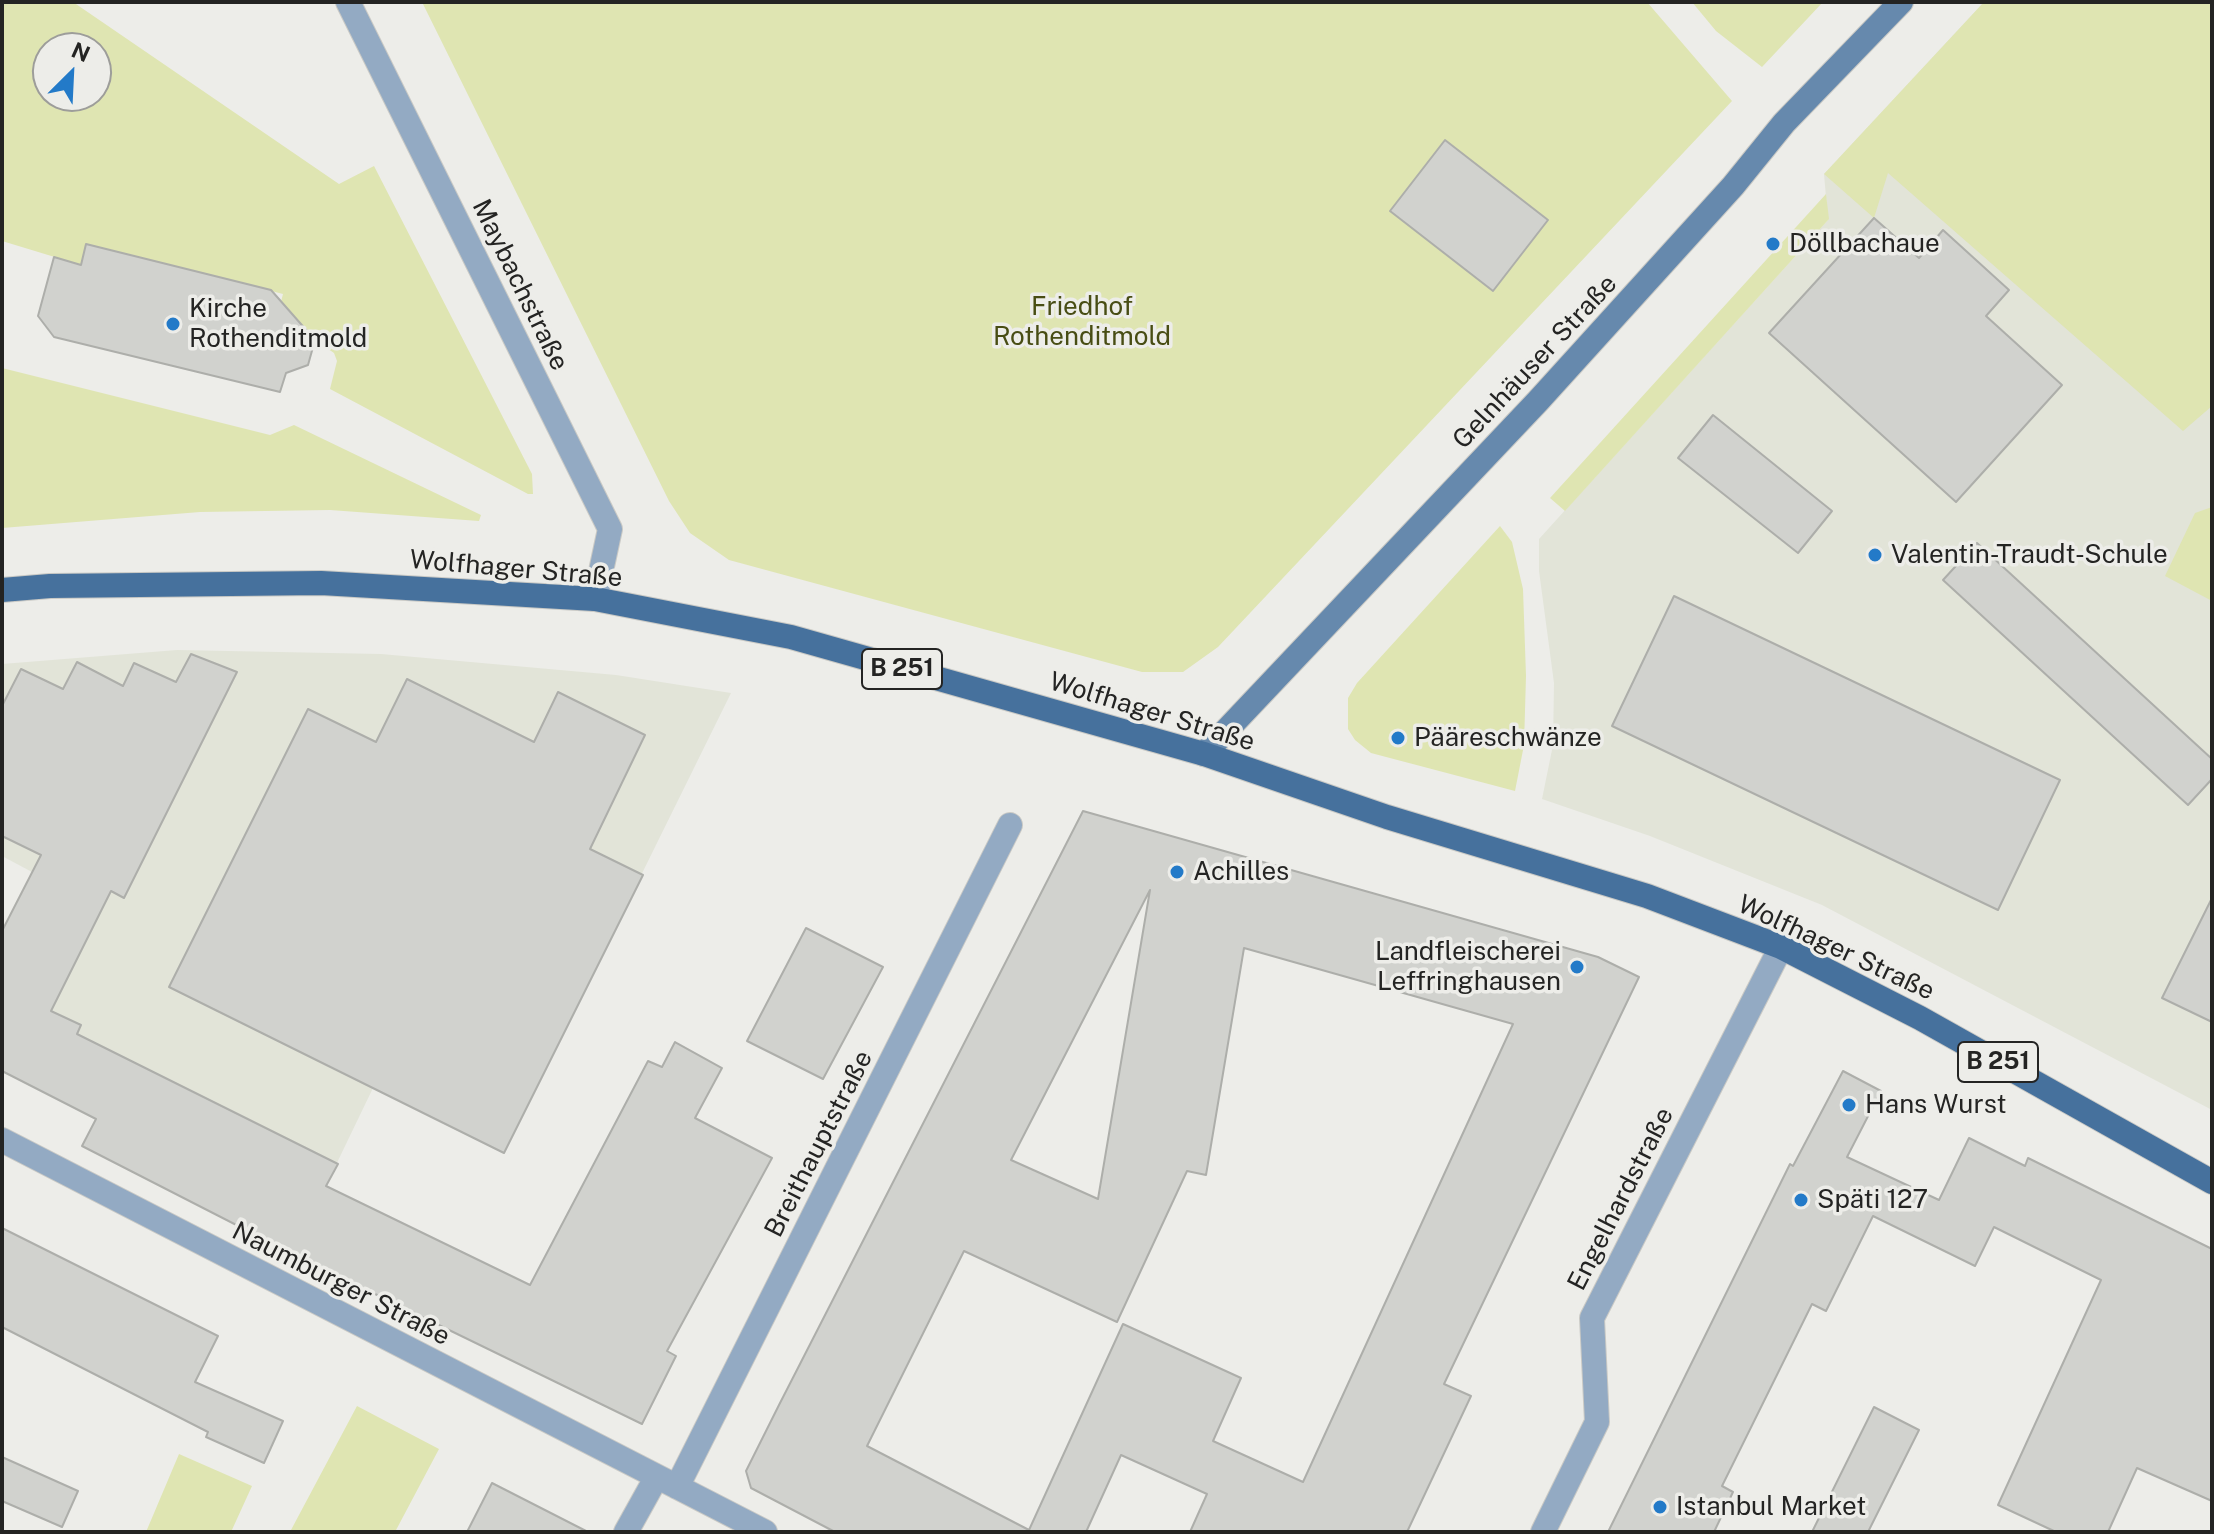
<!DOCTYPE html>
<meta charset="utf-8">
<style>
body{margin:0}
#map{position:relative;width:2214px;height:1534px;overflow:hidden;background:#edede9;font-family:"Public Sans",sans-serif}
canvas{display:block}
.frame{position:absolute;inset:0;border:4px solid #242423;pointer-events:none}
.north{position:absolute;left:32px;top:32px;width:80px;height:80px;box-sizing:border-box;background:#edede9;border:2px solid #9d9d9a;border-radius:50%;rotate:24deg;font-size:22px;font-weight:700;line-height:32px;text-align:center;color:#242423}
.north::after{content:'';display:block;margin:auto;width:28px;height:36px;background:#237ac8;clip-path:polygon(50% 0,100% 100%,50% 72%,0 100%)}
</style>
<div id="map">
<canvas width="2214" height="1534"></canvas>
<div class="frame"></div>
<div class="north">N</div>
</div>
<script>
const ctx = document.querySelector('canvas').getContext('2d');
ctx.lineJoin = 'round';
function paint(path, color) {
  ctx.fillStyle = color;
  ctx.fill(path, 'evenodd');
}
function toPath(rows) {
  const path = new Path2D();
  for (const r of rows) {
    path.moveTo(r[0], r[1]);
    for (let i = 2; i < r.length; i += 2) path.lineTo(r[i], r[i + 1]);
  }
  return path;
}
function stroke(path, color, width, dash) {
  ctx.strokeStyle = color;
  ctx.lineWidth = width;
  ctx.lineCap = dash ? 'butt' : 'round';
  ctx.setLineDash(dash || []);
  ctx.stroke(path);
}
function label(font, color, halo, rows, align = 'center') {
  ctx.font = font + ' "Public Sans",sans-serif';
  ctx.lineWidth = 7;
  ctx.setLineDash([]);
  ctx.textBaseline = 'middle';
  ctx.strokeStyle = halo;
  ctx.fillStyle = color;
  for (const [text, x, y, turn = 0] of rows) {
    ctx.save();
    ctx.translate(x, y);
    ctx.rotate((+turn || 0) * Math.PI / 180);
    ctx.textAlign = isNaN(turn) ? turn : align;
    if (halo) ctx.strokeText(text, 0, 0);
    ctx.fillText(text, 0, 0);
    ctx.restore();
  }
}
paint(toPath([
 [1984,2,2212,2,2212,1110,1822,905,1650,836,1542,799,1553,745,1554,683,1539,571,1539,539,1828,220,1824,174],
 [177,650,381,654,616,675,731,693,504,1153,373,1088,293,1254,82,1146,96,1119,46,1094,81,1025,2,986,2,931,32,872,2,856,2,664]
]), '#e2e4d8');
paint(toPath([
 [2,2,73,2,339,184,374,166,532,474,533,494,528,494,330,389,337,361,334,353,315,340,300,323,277,317,283,294,87,244,81,265,2,241],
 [48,48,96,48,96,96,48,96],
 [422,2,1647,2,1732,101,1218,647,1183,672,1142,672,729,560,690,533,669,501],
 [1692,2,1823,2,1762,67,1716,31],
 [1984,2,2212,2,2212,406,2183,431,1888,173,1874,218,1824,174],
 [1826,194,1829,219,1565,511,1550,498],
 [2,368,270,435,294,425,481,515,479,521,330,510,200,512,2,528],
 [2212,507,2212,601,2165,576,2195,513],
 [1500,526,1512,542,1523,589,1526,676,1524,745,1515,791,1371,753,1355,740,1348,729,1348,698,1357,683],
 [357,1406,439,1449,395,1532,294,1532,291,1530],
 [179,1454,252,1486,231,1532,146,1532]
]), '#dfe5b2');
const building = toPath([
 [1445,140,1548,220,1493,291,1390,211,1445,140],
 [1874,218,1919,258,1943,230,2009,290,1986,316,2062,385,1956,502,1769,333,1874,218],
 [86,244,271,290,315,340,308,365,286,373,280,392,54,337,38,316,54,257,81,265,86,244],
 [1713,415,1832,511,1798,553,1678,458,1713,415],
 [1977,543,2212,759,2212,779,2188,805,1943,580,1977,543],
 [1674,596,2060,780,1998,910,1612,726,1674,596],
 [191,654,237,672,124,898,111,891,51,1011,81,1025,77,1034,338,1164,326,1186,530,1285,648,1061,662,1067,675,1042,722,1068,695,1118,772,1158,667,1351,676,1356,642,1424,293,1254,82,1146,96,1119,2,1071,2,931,41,855,2,836,2,706,21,669,63,689,77,662,123,686,134,663,176,682,191,654],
 [407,679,534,742,558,692,645,735,590,849,643,875,504,1153,169,987,308,709,376,742,407,679],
 [1083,811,1598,957,1639,977,1444,1384,1471,1396,1407,1532,1190,1532,1207,1494,1121,1455,1086,1532,835,1532,751,1488,746,1471,779,1405,1083,811],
 [1150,890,1098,1199,1011,1160,1150,890],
 [1244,948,1513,1024,1303,1482,1213,1441,1241,1378,1123,1324,1029,1530,867,1446,964,1251,1117,1322,1187,1171,1206,1175,1244,948],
 [2212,898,2212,1022,2162,998,2212,898],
 [806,928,883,967,823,1079,747,1041,806,928],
 [1843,1071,1881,1091,1847,1157,1939,1200,1969,1138,2025,1166,2028,1158,2212,1249,2212,1501,2137,1468,2108,1532,2056,1532,1998,1505,2101,1280,1994,1227,1975,1266,1873,1216,1826,1311,1812,1304,1722,1486,1733,1492,1714,1532,1608,1532,1790,1164,1793,1166,1843,1071],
 [2,1228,218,1336,195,1382,283,1421,264,1463,206,1437,208,1432,2,1327,2,1228],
 [1874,1407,1919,1430,1868,1532,1812,1532,1874,1407],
 [2,1457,78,1491,62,1527,2,1501,2,1457],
 [492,1483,588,1532,467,1532,492,1483]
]);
paint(building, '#d1d2ce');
stroke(building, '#adaeaa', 2);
const street = toPath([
 [348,2,610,529,595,599],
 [2,1140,765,1532],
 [677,1487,1010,825],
 [626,1532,656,1478],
 [1543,1532,1597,1422,1592,1318,1781,947]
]);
const secondary = toPath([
 [1204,754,1538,401,1733,186,1784,123,1901,2]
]);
const primary = toPath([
 [2,590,50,586,321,583,595,599,791,637,1204,754,1387,817,1647,896,1781,947,1920,1018,2212,1182]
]);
stroke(street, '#c9c9c5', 26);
stroke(secondary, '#c9c9c5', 26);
stroke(primary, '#c9c9c5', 26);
stroke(street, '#93aac3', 24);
stroke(secondary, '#6689ad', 24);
stroke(primary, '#46719d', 24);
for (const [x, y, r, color] of [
 [1773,244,8,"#237ac8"],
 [173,324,8,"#237ac8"],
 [1875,555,8,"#237ac8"],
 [1398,738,8,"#237ac8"],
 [1177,872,8,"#237ac8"],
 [1577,967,8,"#237ac8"],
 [1849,1105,8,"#237ac8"],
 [1801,1200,8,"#237ac8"],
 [1660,1507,8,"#237ac8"]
]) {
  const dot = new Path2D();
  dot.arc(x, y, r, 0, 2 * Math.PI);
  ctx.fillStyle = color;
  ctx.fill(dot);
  stroke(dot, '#edede9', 3);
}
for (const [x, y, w] of [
 [902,669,80],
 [1998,1062,80]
]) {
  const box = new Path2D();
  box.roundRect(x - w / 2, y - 20, w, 40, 6);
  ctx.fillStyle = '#edede9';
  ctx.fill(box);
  stroke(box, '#242423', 2);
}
label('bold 24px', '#242423', null, [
 ["B 251",902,669],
 ["B 251",1998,1062]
]);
label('26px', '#242423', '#edede9', [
 ["Döllbachaue",1789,244],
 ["Kirche",189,309],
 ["Rothenditmold",189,339],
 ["Valentin-Traudt-Schule",1891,555],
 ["Pääreschwänze",1414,738],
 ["Achilles",1193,872],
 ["Landfleischerei",1561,952,"right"],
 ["Leffringhausen",1561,982,"right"],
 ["Hans Wurst",1865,1105],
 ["Späti 127",1817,1200],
 ["Istanbul Market",1676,1507]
], 'left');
label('26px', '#242423', '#edede9', [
 ["Maybachstraße",520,285,64],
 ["Gelnhäuser Straße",1535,362,-47],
 ["Wolfhager Straße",516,569,5],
 ["Wolfhager Straße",1152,712,17],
 ["Wolfhager Straße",1836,948,25],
 ["Breithauptstraße",819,1144,-63],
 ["Engelhardstraße",1621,1199,-63],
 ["Naumburger Straße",341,1284,27]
]);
label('26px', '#484d14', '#edede9', [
 ["Friedhof",1082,307],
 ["Rothenditmold",1082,337]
]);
</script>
